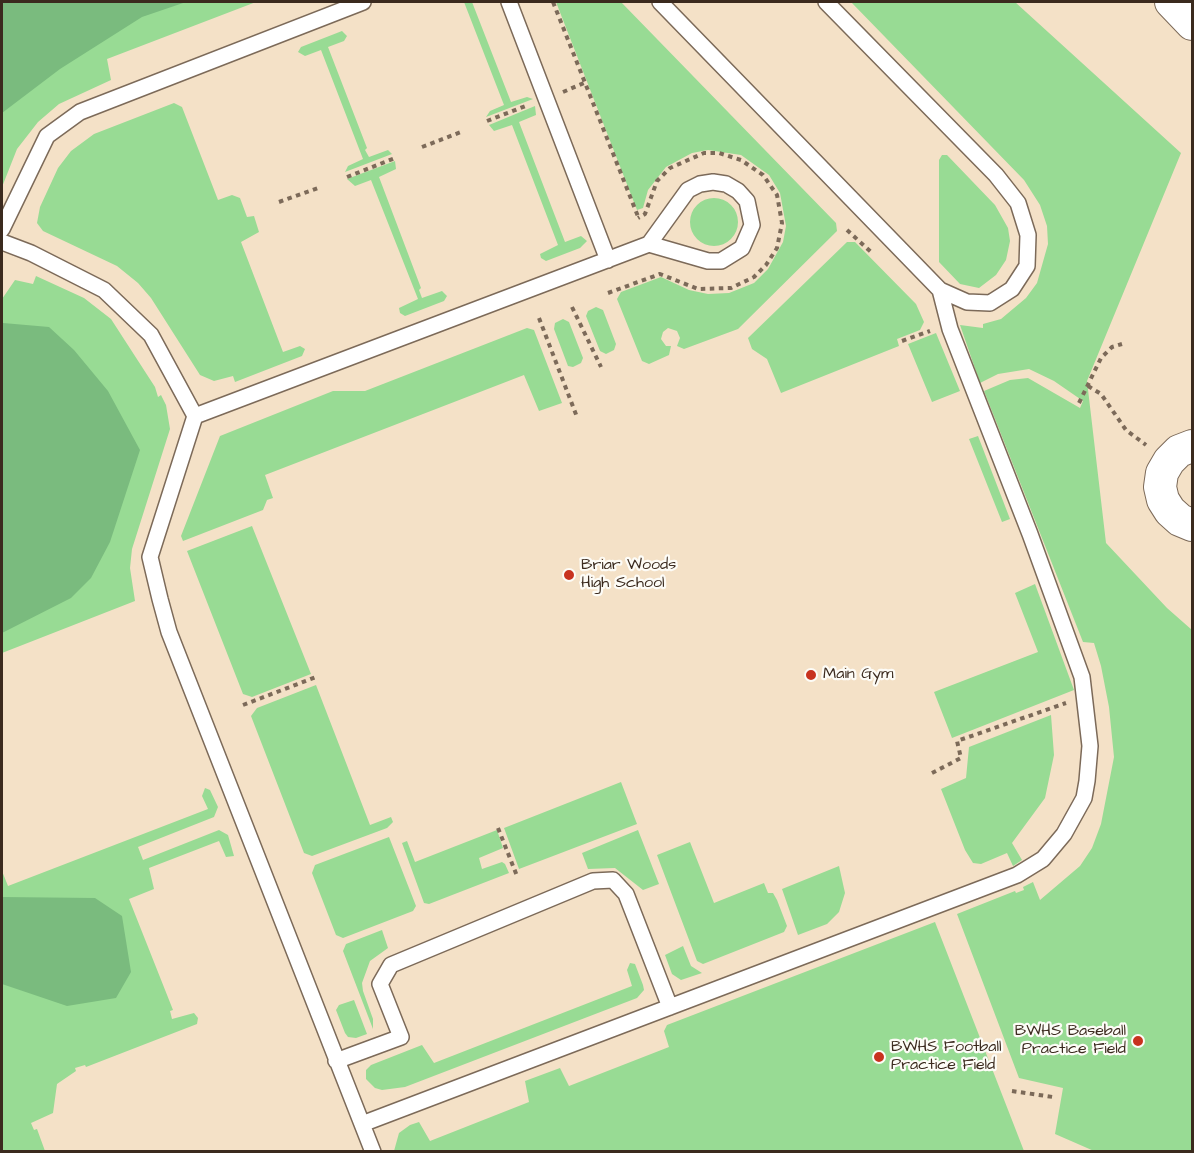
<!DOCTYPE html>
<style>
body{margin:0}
#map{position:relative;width:1194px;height:1153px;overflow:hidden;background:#f4e1c7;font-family:"Architects Daughter",sans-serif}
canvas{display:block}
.frame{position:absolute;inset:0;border:3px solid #3b2a1e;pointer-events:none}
</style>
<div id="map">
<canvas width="1194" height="1153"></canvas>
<div class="frame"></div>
</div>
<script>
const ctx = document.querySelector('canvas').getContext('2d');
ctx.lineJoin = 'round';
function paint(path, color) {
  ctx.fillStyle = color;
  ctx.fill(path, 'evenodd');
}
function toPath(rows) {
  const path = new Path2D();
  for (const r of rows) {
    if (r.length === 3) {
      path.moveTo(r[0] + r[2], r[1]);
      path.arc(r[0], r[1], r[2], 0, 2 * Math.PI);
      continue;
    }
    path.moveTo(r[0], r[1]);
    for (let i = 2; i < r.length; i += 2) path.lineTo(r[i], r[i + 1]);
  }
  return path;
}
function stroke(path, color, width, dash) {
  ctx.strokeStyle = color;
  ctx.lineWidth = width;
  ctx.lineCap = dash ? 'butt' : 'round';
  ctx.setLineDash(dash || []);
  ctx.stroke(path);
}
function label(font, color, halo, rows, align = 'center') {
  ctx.font = font + ' "Architects Daughter",sans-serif';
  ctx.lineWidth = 4.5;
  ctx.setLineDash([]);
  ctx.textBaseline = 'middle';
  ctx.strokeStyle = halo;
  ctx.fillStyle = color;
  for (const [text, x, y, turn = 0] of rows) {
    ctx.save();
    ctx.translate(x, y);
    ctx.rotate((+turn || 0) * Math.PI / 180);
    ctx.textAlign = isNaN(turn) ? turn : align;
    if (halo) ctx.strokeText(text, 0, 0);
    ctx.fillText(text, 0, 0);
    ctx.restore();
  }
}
paint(toPath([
 [2,2,256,2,107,59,111,80,59,104,38,122,17,149,2,187],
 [464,2,472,2,511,102,527,97,533,99,486,117,490,111,504,105],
 [556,2,621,2,836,223,837,231,738,329,684,349,677,346,680,338,677,331,668,328,663,332,661,339,666,346,671,346,669,355,649,364,642,361,617,299,621,292,661,277,689,290,708,294,729,293,754,283,768,269,783,242,786,226,780,193,769,175,741,155,708,150,692,153,666,167,648,190,643,208,637,210],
 [851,2,1015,2,1181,153,1087,381,1106,543,1167,608,1192,630,1192,1151,1094,1151,1055,1134,1063,1088,1019,1078,957,914,1015,891,1016,893,1024,890,1023,887,1033,882,1040,900,1080,866,1092,848,1101,824,1114,757,1109,707,1101,666,1094,643,1083,642,984,391,1010,380,1028,378,1080,408,1083,401,1054,381,1029,369,998,374,980,383,960,325,983,328,983,324,1001,319,1026,298,1037,283,1048,244,1047,226,1040,205,1024,180],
 [342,31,347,36,344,41,328,47,367,148,365,150,369,157,388,150,392,154,345,172,348,166,363,159,321,50,305,56,298,52,301,47],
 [174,103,182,107,218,200,232,195,240,198,247,217,254,216,259,232,241,242,283,352,300,346,305,349,302,356,235,382,233,376,214,381,200,375,151,298,138,283,117,266,43,231,37,223,40,207,58,168,71,151,94,134],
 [535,106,536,115,519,122,565,242,581,236,587,241,580,248,546,261,541,258,540,254,558,245,512,125,494,131,489,125],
 [942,155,947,155,995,205,1008,228,1010,241,1006,260,996,275,979,288,960,284,939,262,939,160],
 [395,161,396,169,379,177,421,288,419,290,422,298,442,291,447,296,444,301,405,316,400,313,399,308,418,299,371,180,355,186,347,179],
 [714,222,24],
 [847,242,855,242,916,304,924,322,920,330,897,339,899,346,781,393,767,359,752,349,748,338],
 [36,276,84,298,111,319,155,387,158,397,161,395,166,405,170,429,132,549,130,568,135,601,2,653,2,299,15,280,33,284],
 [596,307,603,310,616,344,614,350,606,354,600,351,586,316,588,311],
 [563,319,569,322,583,358,581,363,573,367,568,366,554,329,555,323],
 [527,328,534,330,562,403,539,411,524,375,265,475,273,498,267,500,263,510,183,541,181,536,220,436,333,391,365,391],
 [936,333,960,391,932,402,908,344],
 [978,436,1010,519,1002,522,969,439],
 [252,526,311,674,252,697,243,694,187,551],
 [1035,584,1074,690,952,738,934,692,1038,652,1015,593],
 [316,685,370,825,391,817,393,822,387,828,312,856,304,853,251,716,257,708],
 [1051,715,1054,755,1045,798,1012,843,1022,860,1013,866,1007,853,981,864,973,863,965,850,941,789,966,778,969,747],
 [621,782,637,824,519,869,504,828],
 [205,788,210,790,218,807,214,817,138,847,143,860,219,830,228,835,234,856,226,857,219,841,149,868,154,889,129,899,173,1010,170,1011,172,1019,194,1013,198,1018,197,1024,86,1067,85,1065,75,1068,76,1071,57,1084,53,1113,31,1123,34,1130,37,1129,45,1151,2,1151,2,871,8,886,208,809,202,796],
 [497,830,503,848,479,858,482,869,502,862,505,864,509,873,429,904,424,903,402,843,407,841,415,862],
 [638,830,659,884,643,890,615,868,588,869,582,853],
 [389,837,416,906,413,911,343,938,336,935,312,873,315,865],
 [690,842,714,903,764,883,768,893,773,893,777,900,787,926,784,932,703,964,697,961,657,855],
 [839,866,845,893,839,912,827,924,798,935,782,889],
 [935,922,1024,1151,394,1151,399,1133,410,1125,419,1122,430,1141,529,1102,525,1081,560,1068,569,1086,669,1047,664,1031,667,1025],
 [382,930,388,948,370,961,362,983,363,991,373,1019,373,1029,343,951,346,944],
 [683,946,691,966,702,973,681,980,672,974,665,955],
 [630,963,635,964,643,985,644,990,637,998,405,1087,382,1090,375,1088,366,1079,366,1070,371,1065,422,1045,434,1063,632,986,627,970],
 [354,1000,367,1034,356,1038,348,1037,345,1033,336,1010,339,1005]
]), '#98db94');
paint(toPath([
 [2,2,186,2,142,17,60,69,2,113],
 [3,323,49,327,74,350,108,391,140,450,110,542,91,578,71,598,2,633],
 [2,897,95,898,122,916,131,972,116,998,67,1006,2,984]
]), '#7abb7e');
const service = toPath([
 [509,2,608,260],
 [660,2,940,290,967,302,990,303,1012,289,1027,266,1028,235,1018,203,996,175,826,2],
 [713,182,726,184,738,191,747,201,752,225,742,248,721,261,708,261,649,244,688,190,700,184,713,182],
 [2,229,47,136,80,112,363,2],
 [2,242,31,253,104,290,151,335,195,416,150,557,160,599,169,632,362,1124,1017,875,1043,859,1064,834,1084,798,1087,781,1090,746,1082,677,1030,534,950,329,940,290],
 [195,416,649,244],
 [336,1061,401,1037,380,984,391,965,593,881,613,880,626,894,670,1007],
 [362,1124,373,1152]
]);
const minor = toPath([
 [1171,2,1192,24],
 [1192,446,1179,451,1169,461,1162,473,1160,487,1163,500,1170,511,1180,520,1192,525]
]);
stroke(service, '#7c6a59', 18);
stroke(minor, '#7c6a59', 34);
stroke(toPath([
 [553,2,639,219],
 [563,92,584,83],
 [487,121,528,105],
 [422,147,461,132],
 [347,177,395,158],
 [279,202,321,187],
 [847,230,871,252],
 [608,293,660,274,698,289,731,288,754,277,766,265,777,248,782,223,777,195,763,175,741,160,719,153,704,153,670,168,657,181,645,214,638,218],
 [572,307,601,367],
 [539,318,577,417],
 [902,341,930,331],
 [1088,386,1101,394,1126,430,1146,445],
 [1079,403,1101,358,1112,347,1122,344],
 [243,705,316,677],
 [932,773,961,758,957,741,1066,703],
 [498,828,517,876],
 [1012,1091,1053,1097]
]), '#7c6a59', 4, [4.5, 4.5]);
stroke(service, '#fff', 15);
stroke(minor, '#fff', 32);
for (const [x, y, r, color] of [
 [569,575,6,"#c8321e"],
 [811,675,6,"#c8321e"],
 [1138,1041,6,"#c8321e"],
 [879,1057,6,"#c8321e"]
]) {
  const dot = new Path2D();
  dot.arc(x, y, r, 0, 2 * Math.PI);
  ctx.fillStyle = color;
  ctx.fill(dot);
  stroke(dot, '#fdfcf7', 2);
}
label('16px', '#3b2a1e', '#fdfcf7', [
 ["Briar Woods",581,566],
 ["High School",581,584],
 ["Main Gym",823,675],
 ["BWHS Baseball",1126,1032,"right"],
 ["Practice Field",1126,1050,"right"],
 ["BWHS Football",891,1048],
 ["Practice Field",891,1066]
], 'left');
</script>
